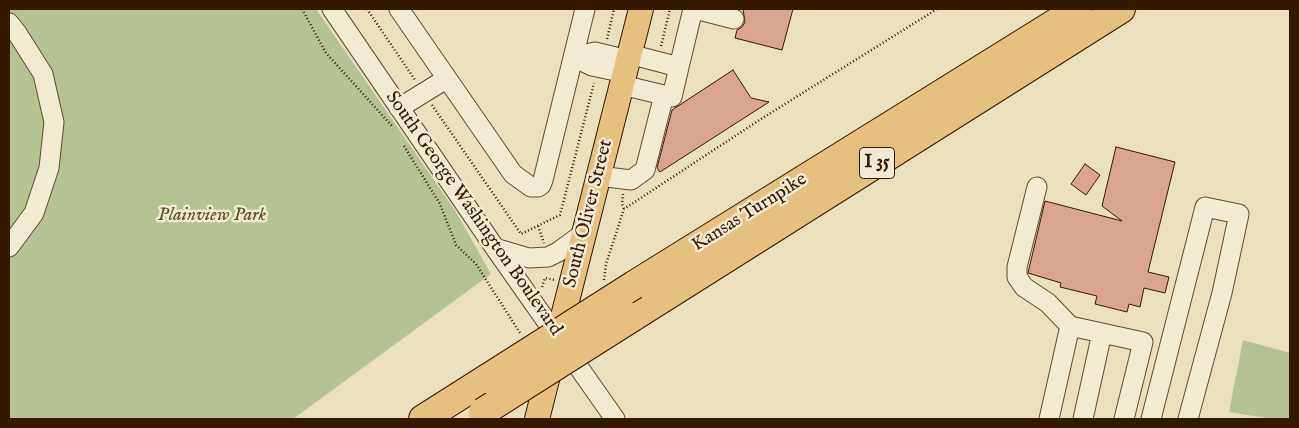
<!DOCTYPE html>
<style>
body{margin:0}
#map{position:relative;width:1299px;height:428px;overflow:hidden;background:#ebe0bc;font-family:"IM FELL English",serif}
canvas{display:block}
.frame{position:absolute;inset:0;border:10px solid #331900;pointer-events:none}
</style>
<div id="map">
<canvas width="1299" height="428"></canvas>
<div class="frame"></div>
</div>
<script>
const ctx = document.querySelector('canvas').getContext('2d');
ctx.lineJoin = 'round';
function paint(path, color) {
  ctx.fillStyle = color;
  ctx.fill(path, 'evenodd');
}
function toPath(rows) {
  const path = new Path2D();
  for (const r of rows) {
    path.moveTo(r[0], r[1]);
    for (let i = 2; i < r.length; i += 2) path.lineTo(r[i], r[i + 1]);
  }
  return path;
}
function stroke(path, color, width, dash) {
  ctx.strokeStyle = color;
  ctx.lineWidth = width;
  ctx.lineCap = dash ? 'butt' : 'round';
  ctx.setLineDash(dash || []);
  ctx.stroke(path);
}
function label(font, color, halo, rows, align = 'center') {
  ctx.font = font + ' "IM FELL English",serif';
  ctx.lineWidth = 5;
  ctx.setLineDash([]);
  ctx.textBaseline = 'middle';
  ctx.strokeStyle = halo;
  ctx.fillStyle = color;
  for (const [text, x, y, turn = 0] of rows) {
    ctx.save();
    ctx.translate(x, y);
    ctx.rotate((+turn || 0) * Math.PI / 180);
    ctx.textAlign = isNaN(turn) ? turn : align;
    if (halo) ctx.strokeText(text, 0, 0);
    ctx.fillText(text, 0, 0);
    ctx.restore();
  }
}
paint(toPath([
 [9,9,316,9,456,212,491,274,293,419,9,419],
 [1243,340,1290,353,1290,419,1272,419,1229,412]
]), '#b5c392');
const building = toPath([
 [743,9,793,9,782,50,735,38,737,30,742,27,745,22,743,9],
 [733,70,751,98,769,102,660,172,657,168,672,110,733,70],
 [1116,147,1175,162,1148,272,1169,277,1165,293,1144,288,1140,307,1129,304,1127,312,1095,304,1097,296,1060,287,1061,283,1028,273,1045,201,1122,221,1102,206,1116,147],
 [1085,164,1100,175,1086,195,1071,184,1085,164]
]);
paint(building, '#d9a590');
stroke(building, '#331900', 1);
const minor = toPath([
 [332,9,495,248,615,419],
 [399,9,513,174,531,187,538,187,541,185,543,180,585,9],
 [695,9,734,19],
 [9,23,17,33,43,74,54,122,49,168,34,213,9,247],
 [629,54,679,67,693,9],
 [625,73,592,66,574,57,595,52,628,60],
 [622,85,672,97,679,67],
 [399,108,446,79],
 [599,176,631,180,645,170,664,95],
 [1037,187,1017,267,1017,277,1024,287,1048,303,1070,326,1049,419],
 [495,248,529,258,548,257,558,252,584,233],
 [1070,326,1143,342,1124,419],
 [1083,419,1102,333],
 [1151,419,1205,207,1239,214,1222,293,1188,419]
]);
const major = toPath([
 [537,419,641,9]
]);
const highway = toPath([
 [634,285,1078,9],
 [633,317,1121,9],
 [423,419,486,379]
]);
stroke(minor, '#614b2f', 21);
stroke(major, '#331900', 26);
stroke(highway, '#331900', 30);
stroke(toPath([
 [302,9,326,53,392,126],
 [367,9,415,80],
 [607,39,614,9],
 [661,46,670,9],
 [432,105,521,234,560,215,594,83],
 [404,146,440,204,456,245,476,264,520,333],
 [623,194,622,204,624,209],
 [538,226,544,243],
 [604,280,606,264,624,209,761,119,937,9],
 [542,287,545,278,555,280]
]), '#331900', 2.5, [1, 2.5]);
stroke(minor, '#f2ebd3', 19);
stroke(major, '#e6c07e', 24);
stroke(highway, '#e6c07e', 28);
const highwayBridge = toPath([
 [486,379,634,285],
 [483,412,633,317]
]);
stroke(highwayBridge, '#331900', 30, []);
stroke(highwayBridge, '#e6c07e', 28);
for (const [x, y, w] of [
 [877,163,35]
]) {
  const box = new Path2D();
  box.roundRect(x - w / 2, y - 15.5, w, 31, 4);
  ctx.fillStyle = '#f2ebd3';
  ctx.fill(box);
  stroke(box, '#331900', 1);
}
label('bold 18px', '#331900', null, [
 ["I 35",877,163]
]);
label('19px', '#331900', '#f2ebd3', [
 ["Kansas Turnpike",750,213,-32],
 ["South George Washington Boulevard",473,214,55],
 ["South Oliver Street",589,214,-76]
]);
label('italic 19px', '#5a4c2c', '#f2ebd3', [
 ["Plainview Park",212,216]
]);
</script>
